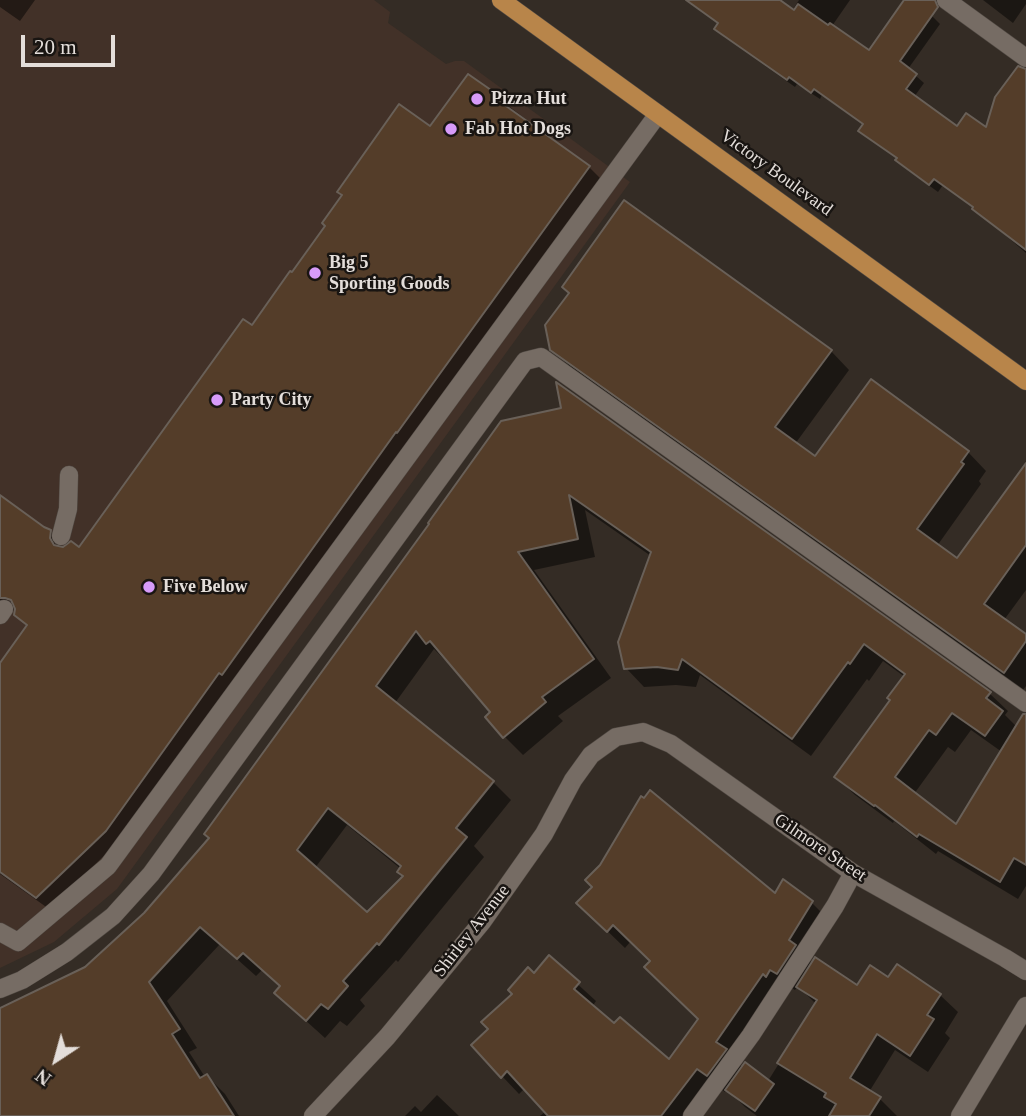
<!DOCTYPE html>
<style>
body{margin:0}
#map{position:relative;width:1026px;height:1116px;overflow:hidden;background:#342c25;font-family:Georgia,serif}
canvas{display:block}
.north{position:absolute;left:21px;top:1025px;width:70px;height:70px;-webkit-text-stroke:5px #191512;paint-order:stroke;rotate:216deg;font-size:19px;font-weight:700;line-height:28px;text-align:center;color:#e4deda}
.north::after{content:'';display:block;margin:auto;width:24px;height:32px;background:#e4deda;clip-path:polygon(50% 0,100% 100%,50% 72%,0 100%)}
.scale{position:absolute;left:21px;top:35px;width:94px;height:32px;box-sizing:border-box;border:4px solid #e4deda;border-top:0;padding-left:9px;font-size:21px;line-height:24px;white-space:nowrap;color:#e4deda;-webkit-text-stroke:5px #191512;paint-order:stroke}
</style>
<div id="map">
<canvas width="1026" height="1116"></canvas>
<div class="north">N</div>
<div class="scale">20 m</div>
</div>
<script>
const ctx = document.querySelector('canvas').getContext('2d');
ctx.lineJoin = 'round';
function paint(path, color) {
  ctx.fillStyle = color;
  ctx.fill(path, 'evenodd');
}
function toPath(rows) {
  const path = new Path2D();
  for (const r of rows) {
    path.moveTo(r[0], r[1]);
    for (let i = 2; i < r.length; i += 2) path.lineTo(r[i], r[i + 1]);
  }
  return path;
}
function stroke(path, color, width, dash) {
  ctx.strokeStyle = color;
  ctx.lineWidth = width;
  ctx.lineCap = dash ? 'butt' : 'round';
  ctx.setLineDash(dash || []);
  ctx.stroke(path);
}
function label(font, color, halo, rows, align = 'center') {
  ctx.font = font + ' Georgia,serif';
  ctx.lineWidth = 5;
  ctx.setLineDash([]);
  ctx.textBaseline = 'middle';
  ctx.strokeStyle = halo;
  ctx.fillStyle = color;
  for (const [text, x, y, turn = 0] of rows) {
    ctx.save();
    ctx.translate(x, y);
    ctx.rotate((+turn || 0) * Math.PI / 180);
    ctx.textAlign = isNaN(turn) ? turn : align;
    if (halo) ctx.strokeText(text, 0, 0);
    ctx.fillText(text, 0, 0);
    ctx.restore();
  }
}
paint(toPath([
 [0,0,374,0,390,12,388,23,446,64,455,61,464,61,630,182,117,889,54,942,0,968]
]), '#423128');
paint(toPath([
 [0,0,35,0,20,21,0,7],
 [691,0,777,0,792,11,799,0,850,0,832,26,869,52,906,0,909,0,932,16,940,24,908,69,924,83,914,97,957,128,987,130,1026,82,1026,253,974,208,943,185,938,192,905,168,898,159,868,138,860,131,864,126,822,95,820,99,797,84,795,87,724,37,717,29,720,24],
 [983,0,1026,0,1026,4,1013,23],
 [469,76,589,167,601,179,118,842,49,909,0,874,0,666,28,627,16,615,17,609,8,613,0,607,0,497,50,531,62,543,61,551,80,549,252,328,430,129],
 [552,349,831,351,849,370,795,444,815,458,968,452,986,471,979,481,981,484,937,546,958,561,1026,494,1026,590,1004,620,1026,636,1026,686,1023,690,571,368],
 [502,423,989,693,1008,711,1005,715,1020,730,1026,743,1026,886,1018,899,938,851,936,854,894,821,893,823,855,795,836,777,892,700,905,677,883,661,869,681,867,679,811,756,700,675,696,687,676,685,644,687,626,668,651,556,585,510,595,557,534,570,611,678,558,716,563,721,523,755,505,737,493,713,448,659,446,661,434,649,395,703,493,782,511,800,474,846,484,857,398,962,396,960,360,1000,365,1006,347,1026,340,1021,325,1038,295,1011,282,987,262,970,256,976,220,944,167,1001,197,1048,189,1052,205,1077,207,1076,225,1094,239,1116,0,1116,0,1010,86,968,145,914,211,838],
 [971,730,1002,752,957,826,914,794,948,747,955,752],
 [347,825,401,869,405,877,368,915,315,868],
 [775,895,812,903,829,920,806,957,813,964,858,987,889,979,897,967,940,995,958,1012,945,1033,950,1038,928,1072,895,1050,869,1092,879,1098,897,1116,757,1116,745,1107,727,1089,725,1092,715,1085,691,1116,540,1116,546,1111,525,1088,519,1094,502,1076,491,1029,549,958,596,1001,592,1007,614,1026,669,1062,700,1019,652,961,631,941,625,948,596,920],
 [788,986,795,990,798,986,816,1004,768,1081,743,1068,734,1059],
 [437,1095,459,1116,405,1116,415,1106,421,1112]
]), '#0007');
const building = toPath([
 [686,0,780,0,794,10,798,4,828,25,830,23,869,50,904,0,935,0,938,7,900,61,917,74,906,89,957,126,966,113,986,127,995,97,1018,66,1026,69,1026,250,972,209,973,207,934,179,929,185,895,160,897,158,858,131,863,124,814,89,811,93,789,77,787,80,714,29,718,23,686,0],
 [468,74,501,97,499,101,590,166,397,433,396,432,222,675,219,673,106,831,36,898,0,872,0,663,27,625,14,615,15,609,11,600,5,598,0,598,0,495,44,527,51,530,50,538,54,545,63,547,71,541,79,547,243,319,252,325,290,271,292,272,325,226,322,223,342,195,337,192,399,104,430,126,468,74],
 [624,200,832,350,775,427,815,456,871,379,969,451,961,462,964,464,917,529,957,558,1026,463,1026,545,984,604,1026,634,1026,641,1004,673,550,350,545,325,569,293,562,287,624,200],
 [556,382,991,692,986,698,1003,711,985,736,952,713,936,735,929,730,895,777,956,824,1023,714,1026,714,1026,865,1014,858,1000,882,919,834,917,837,875,805,874,806,834,777,890,700,887,698,905,674,864,644,850,664,848,662,792,739,682,659,678,670,657,667,624,669,618,642,651,552,569,495,578,539,518,552,594,659,542,697,546,702,503,738,485,717,490,712,430,641,426,644,416,631,376,686,494,781,456,828,467,837,379,945,377,943,343,981,348,986,328,1009,321,1004,306,1021,274,993,280,986,243,953,237,959,200,927,149,982,180,1029,172,1034,200,1078,207,1074,234,1116,0,1116,0,1008,85,967,144,913,209,838,204,834,429,524,428,523,501,421,561,408,556,382],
 [328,808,401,866,397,872,403,876,367,912,297,850,328,808],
 [650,790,775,893,783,879,813,901,789,940,796,945,777,974,770,970,766,977,763,974,716,1042,727,1049,707,1076,697,1069,661,1116,548,1116,507,1071,501,1078,471,1045,488,1029,481,1022,512,994,508,990,528,967,534,973,549,955,580,982,574,989,614,1023,620,1017,669,1059,698,1019,644,967,650,961,613,925,607,932,576,903,592,887,585,880,600,865,641,796,644,798,650,790],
 [815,957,857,985,870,965,888,977,897,964,941,994,927,1015,934,1019,910,1056,877,1034,850,1078,881,1097,869,1116,829,1116,836,1104,824,1097,826,1093,777,1063,817,1000,796,987,815,957],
 [745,1062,774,1084,755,1111,725,1090,745,1062]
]);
paint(building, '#543d29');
stroke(building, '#696058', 2);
const service = toPath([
 [946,0,1026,58],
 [61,536,68,509,69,475],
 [0,615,4,609],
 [0,932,18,942,108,866,658,114],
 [0,989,22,980,67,952,113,916,151,874,525,361,541,357,1026,703],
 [692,1116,751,1035,835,906,853,873]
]);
const minor = toPath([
 [313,1116,387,1037,482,922,544,834,573,780,591,755,616,737,643,732,671,744,853,873,1005,958,1026,971]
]);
const tertiary = toPath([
 [960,1116,1026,1006]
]);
const primary = toPath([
 [501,0,1026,381]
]);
stroke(service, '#504943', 19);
stroke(minor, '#504943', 19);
stroke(tertiary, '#504943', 19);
stroke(primary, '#504943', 19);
stroke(service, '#766c64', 18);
stroke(minor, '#766c64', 18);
stroke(tertiary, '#766c64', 18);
stroke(primary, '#b8854a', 18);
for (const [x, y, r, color] of [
 [477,99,7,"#d79bf9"],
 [451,129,7,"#d79bf9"],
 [315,273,7,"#d79bf9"],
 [217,400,7,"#d79bf9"],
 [149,587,7,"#d79bf9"]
]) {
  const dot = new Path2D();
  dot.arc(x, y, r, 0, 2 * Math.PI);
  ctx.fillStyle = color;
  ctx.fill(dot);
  stroke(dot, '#191512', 2.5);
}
label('bold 18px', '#e4deda', '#191512', [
 ["Pizza Hut",491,99],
 ["Fab Hot Dogs",465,129],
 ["Big 5",329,263],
 ["Sporting Goods",329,284],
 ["Party City",231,400],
 ["Five Below",163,587]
], 'left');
label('18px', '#e4deda', '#191512', [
 ["Victory Boulevard",776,173,36],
 ["Gilmore Street",820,848,34],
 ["Shirley Avenue",472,931,-52]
]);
</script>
